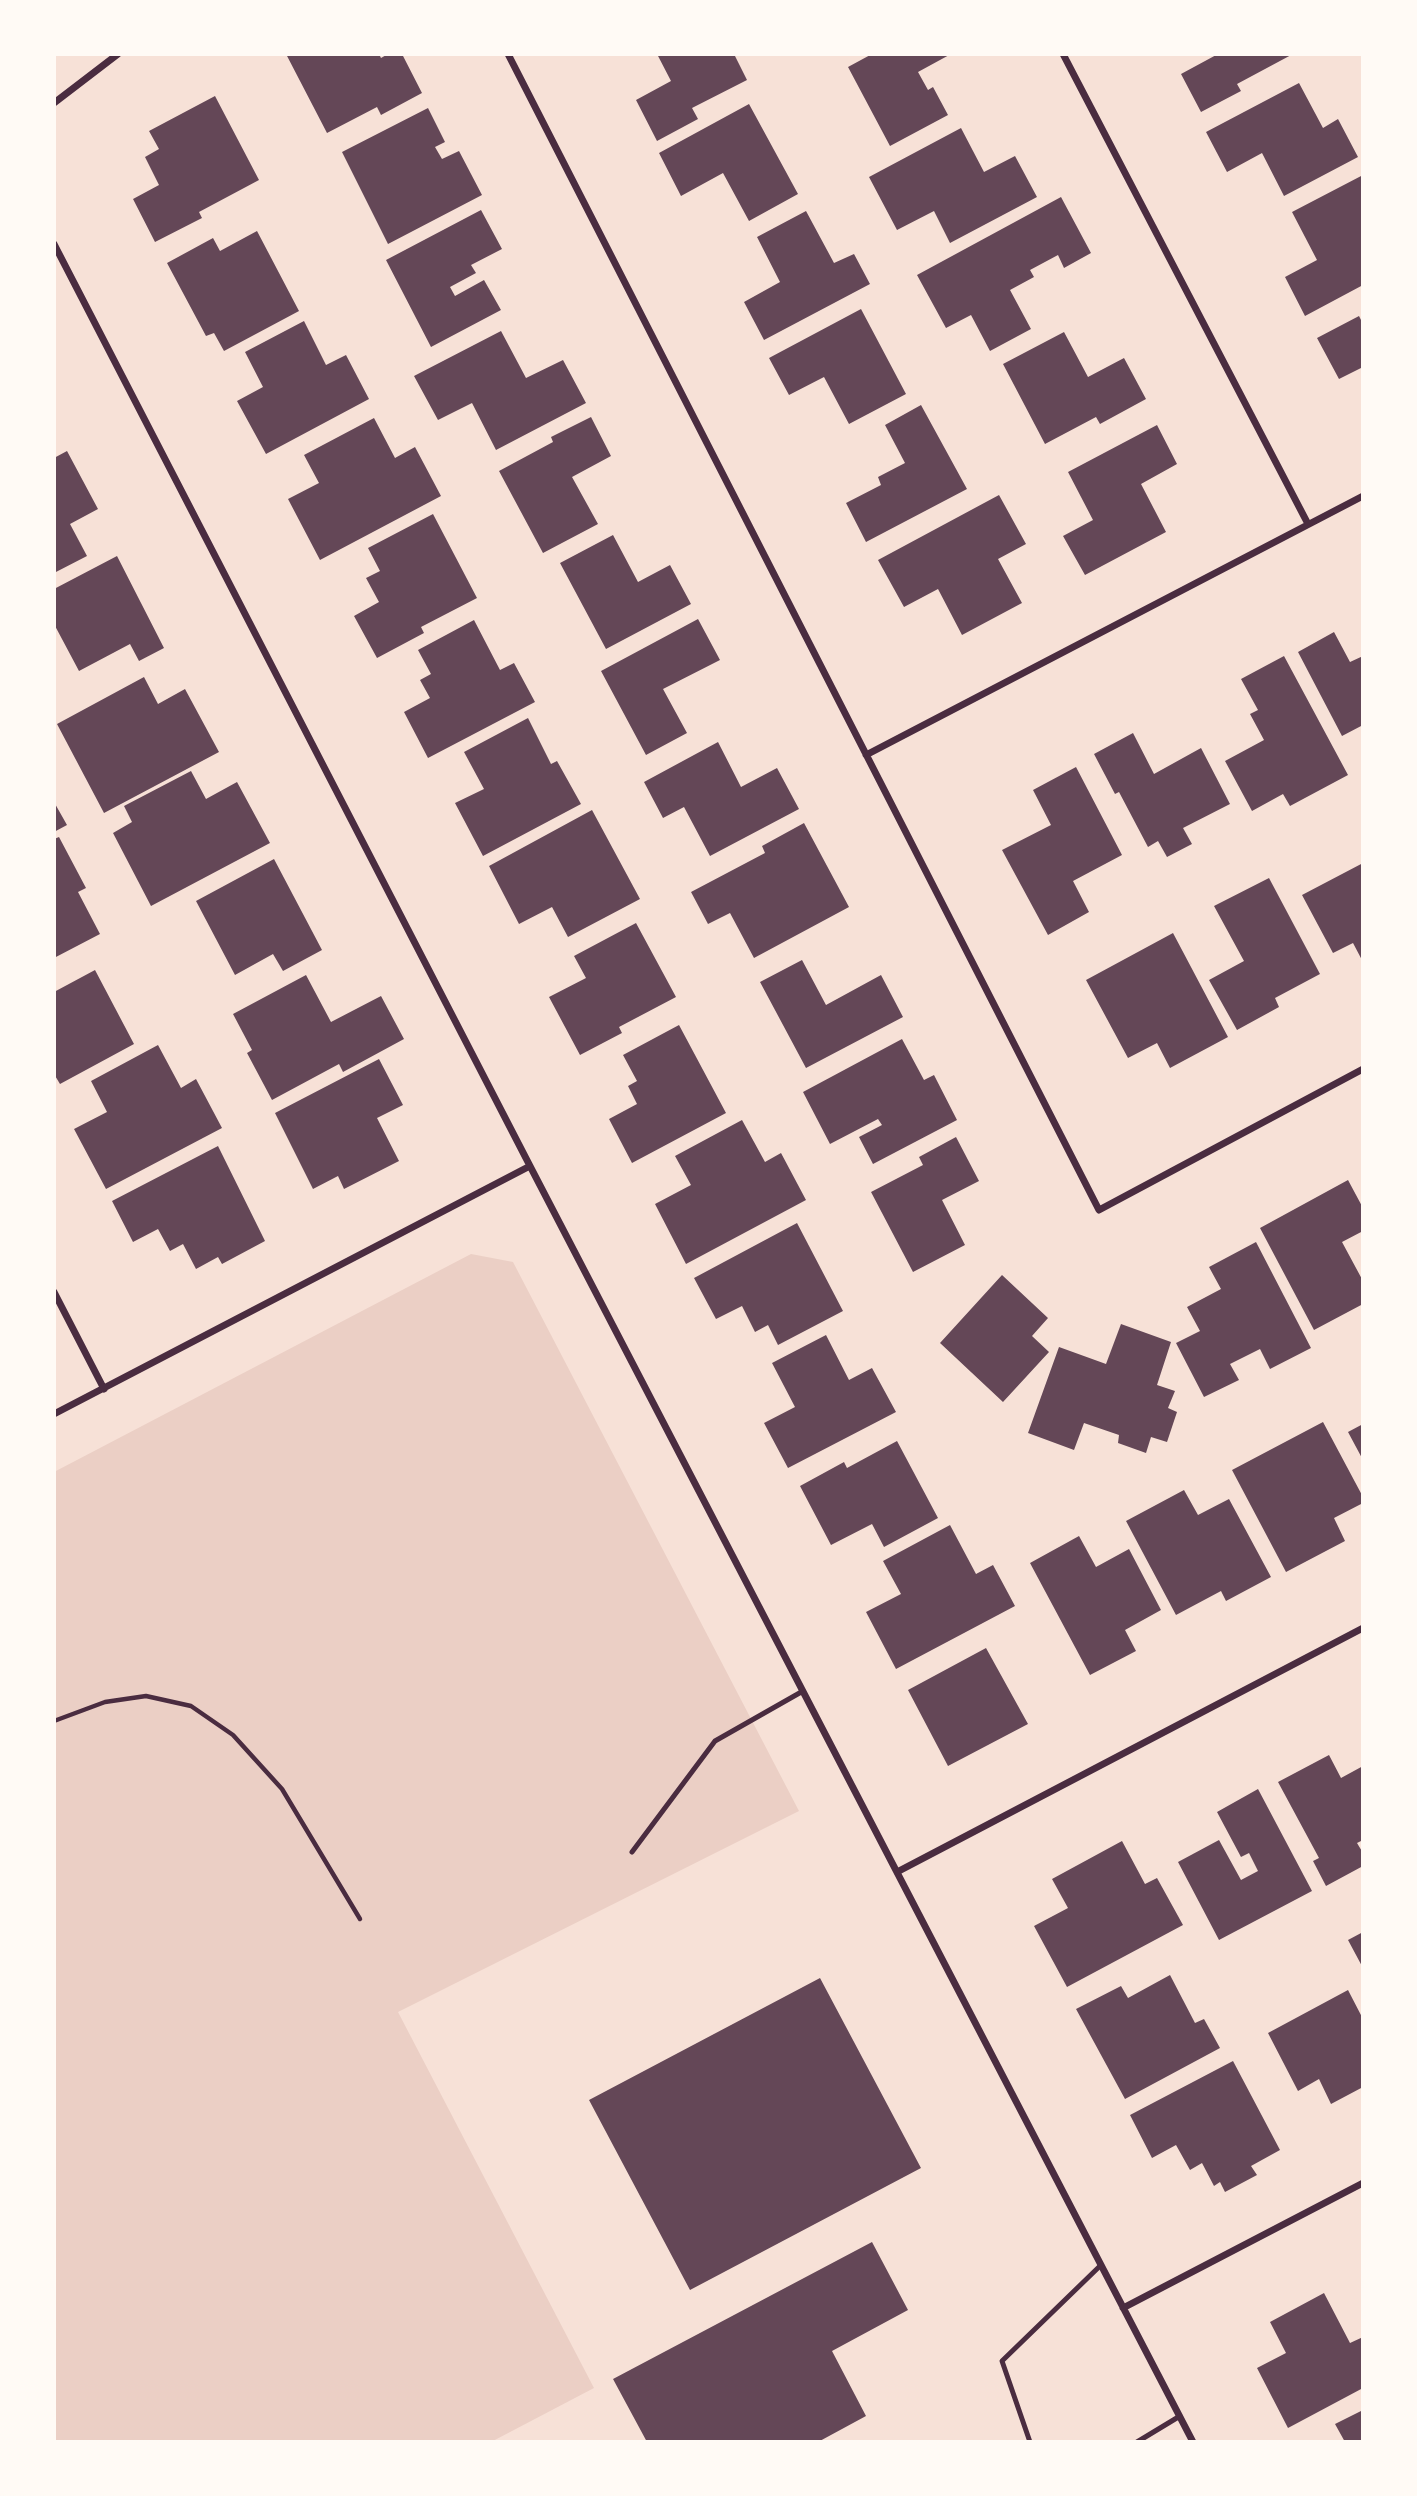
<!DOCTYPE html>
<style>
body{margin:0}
#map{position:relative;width:1417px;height:2496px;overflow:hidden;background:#f7e1d7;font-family:Ubuntu,sans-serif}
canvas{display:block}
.frame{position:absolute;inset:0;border:56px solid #fffaf5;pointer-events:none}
</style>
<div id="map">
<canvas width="1417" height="2496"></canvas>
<div class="frame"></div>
</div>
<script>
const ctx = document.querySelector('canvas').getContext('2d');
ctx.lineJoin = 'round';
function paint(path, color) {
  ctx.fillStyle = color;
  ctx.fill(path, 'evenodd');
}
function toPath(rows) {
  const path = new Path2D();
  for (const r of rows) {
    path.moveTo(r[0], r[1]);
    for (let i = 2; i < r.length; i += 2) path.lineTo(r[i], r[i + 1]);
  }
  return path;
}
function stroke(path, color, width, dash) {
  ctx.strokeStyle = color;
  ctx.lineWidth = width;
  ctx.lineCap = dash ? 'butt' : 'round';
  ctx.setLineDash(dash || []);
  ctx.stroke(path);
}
paint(toPath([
 [471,1254,513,1262,799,1811,398,2012,594,2388,491,2442,54,2442,54,1472]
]), '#ebcfc5');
paint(toPath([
 [286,54,379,54,381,58,388,54,402,54,422,93,381,115,377,107,327,133],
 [657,54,734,54,747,80,692,108,698,119,657,141,636,100,671,81],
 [872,54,951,54,918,72,928,90,933,87,948,115,890,146,848,67],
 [1218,54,1293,54,1237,84,1241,91,1201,112,1181,74],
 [1299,83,1323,128,1338,119,1358,157,1284,196,1262,153,1227,172,1206,132],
 [215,96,259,180,199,212,202,218,155,242,133,199,159,185,145,157,159,149,149,131],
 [749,104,798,194,749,221,723,173,681,196,659,153],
 [428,108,445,142,435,147,442,159,459,151,482,195,388,244,342,152],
 [961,128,984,172,1015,156,1037,197,950,243,934,211,897,230,869,177],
 [1363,175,1363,285,1305,316,1285,277,1317,260,1292,212],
 [1061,197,1091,253,1064,268,1058,255,1030,270,1034,277,1010,290,1031,329,990,351,971,315,946,328,917,275],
 [481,210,502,249,471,265,476,273,450,287,455,296,484,280,501,310,431,347,386,260],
 [806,211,834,263,854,254,870,284,764,340,744,302,780,282,757,237],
 [257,231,299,311,224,351,214,333,206,336,167,263,213,238,220,251],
 [861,309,906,394,849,424,824,377,789,395,769,358],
 [1359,316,1363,324,1363,367,1339,379,1317,338],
 [304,321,326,365,346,355,369,399,266,454,237,401,263,387,245,352],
 [501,331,526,378,563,360,586,403,496,450,472,403,438,420,414,376],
 [1064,332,1088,377,1124,358,1146,399,1100,424,1096,417,1045,444,1003,364],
 [921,405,967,489,866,542,846,503,881,485,878,477,905,463,885,425],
 [591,417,611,456,572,477,598,524,543,553,499,471,553,442,551,437],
 [374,418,395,458,415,447,441,496,320,560,288,499,319,483,304,455],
 [1157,425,1177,464,1141,484,1166,532,1085,575,1063,536,1093,520,1068,472],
 [67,451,98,509,70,524,87,556,54,573,54,458],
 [999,495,1026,544,998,559,1022,603,962,635,938,589,904,607,878,560],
 [433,514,477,598,421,627,424,633,377,658,354,616,379,602,366,578,380,571,368,548],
 [613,535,638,582,670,565,691,604,606,649,560,563],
 [117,556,164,648,139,661,130,644,79,671,54,624,54,589],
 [698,619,720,660,663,689,687,733,646,755,601,671],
 [474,620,500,670,514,663,535,702,428,758,404,712,430,698,420,680,431,674,418,650],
 [1334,632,1350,662,1363,656,1363,725,1342,736,1298,652],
 [1284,656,1348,775,1290,806,1283,794,1252,811,1225,761,1264,740,1250,714,1258,710,1241,679],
 [144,677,158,704,185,689,219,752,104,813,57,724],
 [528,718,551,764,557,761,581,804,483,856,455,803,484,789,464,752],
 [1133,733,1154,774,1201,748,1230,804,1183,828,1192,844,1167,857,1158,841,1148,847,1119,792,1115,794,1094,754],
 [718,742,741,787,777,768,799,809,710,856,684,807,663,818,644,782],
 [1076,767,1122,855,1073,881,1089,912,1048,935,1002,850,1051,825,1033,790],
 [191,771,206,799,237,782,270,843,151,906,113,833,132,822,124,806],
 [54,802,67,825,54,832],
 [592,810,640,899,568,937,552,907,519,924,489,866],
 [804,823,849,907,754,958,730,913,708,924,691,892,765,853,762,846],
 [59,837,86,888,78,892,100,934,54,958,54,839],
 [274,859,322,950,283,971,273,954,235,975,196,901],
 [1363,863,1363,962,1353,943,1333,953,1302,895],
 [1269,878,1320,974,1275,998,1279,1007,1237,1030,1209,980,1244,961,1214,906],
 [636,923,676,997,619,1027,622,1033,580,1055,549,997,586,978,574,956],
 [1173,933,1228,1037,1170,1068,1157,1043,1128,1058,1086,980],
 [802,960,826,1005,881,975,903,1017,806,1068,760,982],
 [95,970,134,1044,60,1084,54,1074,54,992],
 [306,975,331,1022,381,996,404,1039,343,1072,339,1064,272,1100,247,1053,252,1050,233,1014],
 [679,1025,726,1113,632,1163,609,1119,637,1104,628,1086,637,1081,623,1055],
 [902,1039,924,1080,934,1075,957,1120,873,1164,859,1137,882,1125,878,1119,830,1144,803,1092],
 [158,1045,181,1088,196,1079,222,1128,106,1189,74,1129,107,1112,91,1081],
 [379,1059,403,1105,377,1118,399,1161,344,1189,338,1176,313,1189,275,1113],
 [742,1120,765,1162,781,1153,806,1200,686,1264,655,1204,691,1185,675,1156],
 [956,1137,979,1181,942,1200,965,1245,913,1272,871,1192,923,1165,919,1157],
 [218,1146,265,1241,222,1264,218,1257,196,1269,183,1244,170,1251,158,1229,133,1242,112,1201],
 [1348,1180,1363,1208,1363,1231,1342,1242,1363,1281,1363,1304,1314,1330,1260,1228],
 [797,1223,843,1311,778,1345,768,1325,755,1332,742,1306,716,1319,694,1278],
 [1256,1242,1311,1348,1270,1369,1260,1349,1230,1364,1239,1380,1204,1397,1176,1343,1200,1331,1187,1307,1221,1289,1209,1267],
 [1002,1275,1048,1318,1032,1336,1049,1352,1003,1402,940,1343],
 [1121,1324,1171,1342,1157,1385,1175,1391,1168,1408,1177,1412,1167,1442,1151,1437,1146,1453,1118,1443,1119,1435,1084,1423,1074,1450,1028,1433,1059,1347,1106,1364],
 [826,1335,849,1380,872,1368,896,1412,788,1468,764,1423,795,1407,772,1363],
 [1323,1422,1363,1497,1363,1503,1334,1518,1345,1541,1286,1572,1232,1470],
 [1363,1424,1363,1460,1348,1432],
 [897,1441,938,1518,884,1547,872,1524,831,1545,800,1486,844,1462,847,1468],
 [1184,1490,1198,1515,1229,1499,1271,1577,1226,1601,1221,1591,1176,1615,1126,1521],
 [950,1525,976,1574,993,1565,1015,1606,896,1669,866,1612,901,1594,883,1561],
 [1079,1536,1096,1567,1129,1549,1161,1610,1125,1630,1136,1651,1090,1675,1030,1563],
 [986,1648,1028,1724,948,1766,908,1690],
 [1329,1755,1341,1778,1363,1766,1363,1840,1357,1843,1363,1853,1363,1866,1326,1886,1313,1861,1319,1858,1278,1782],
 [1258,1789,1312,1891,1219,1940,1178,1862,1219,1840,1241,1880,1258,1871,1249,1853,1241,1857,1217,1812],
 [1122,1841,1145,1884,1157,1878,1183,1925,1067,1987,1034,1926,1068,1908,1052,1879],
 [1363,1932,1363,1968,1348,1940],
 [1170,1975,1195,2023,1204,2019,1220,2048,1125,2099,1076,2009,1121,1986,1128,1998],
 [820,1978,921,2168,690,2290,589,2100],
 [1348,1990,1363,2019,1363,2087,1331,2104,1319,2079,1298,2091,1268,2033],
 [1233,2061,1280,2150,1251,2166,1257,2175,1225,2192,1220,2182,1214,2186,1202,2163,1190,2170,1176,2145,1152,2158,1130,2115],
 [872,2242,908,2310,832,2351,866,2416,818,2442,647,2442,613,2379],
 [1324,2293,1350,2343,1363,2337,1363,2388,1288,2428,1257,2368,1286,2353,1270,2322],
 [1363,2410,1363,2442,1345,2442,1335,2424]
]), '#644757');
stroke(toPath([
 [54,1721,105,1702,146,1696,191,1706,233,1735,282,1789,360,1919]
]), '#4a2c40', 4.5);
stroke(toPath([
 [632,1852,715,1741,803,1691],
 [1030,2442,1002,2361,1101,2265],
 [1137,2442,1180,2416]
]), '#4a2c40', 5);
stroke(toPath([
 [508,54,1099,1210,1363,1069],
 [1063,54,1308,524],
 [54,103,118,54],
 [54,244,530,1166,1193,2442],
 [866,755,1363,496],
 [54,1292,104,1389],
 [54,1414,530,1166],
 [897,1872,1363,1628],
 [1123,2308,1363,2183]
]), '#4a2c40', 7);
</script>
